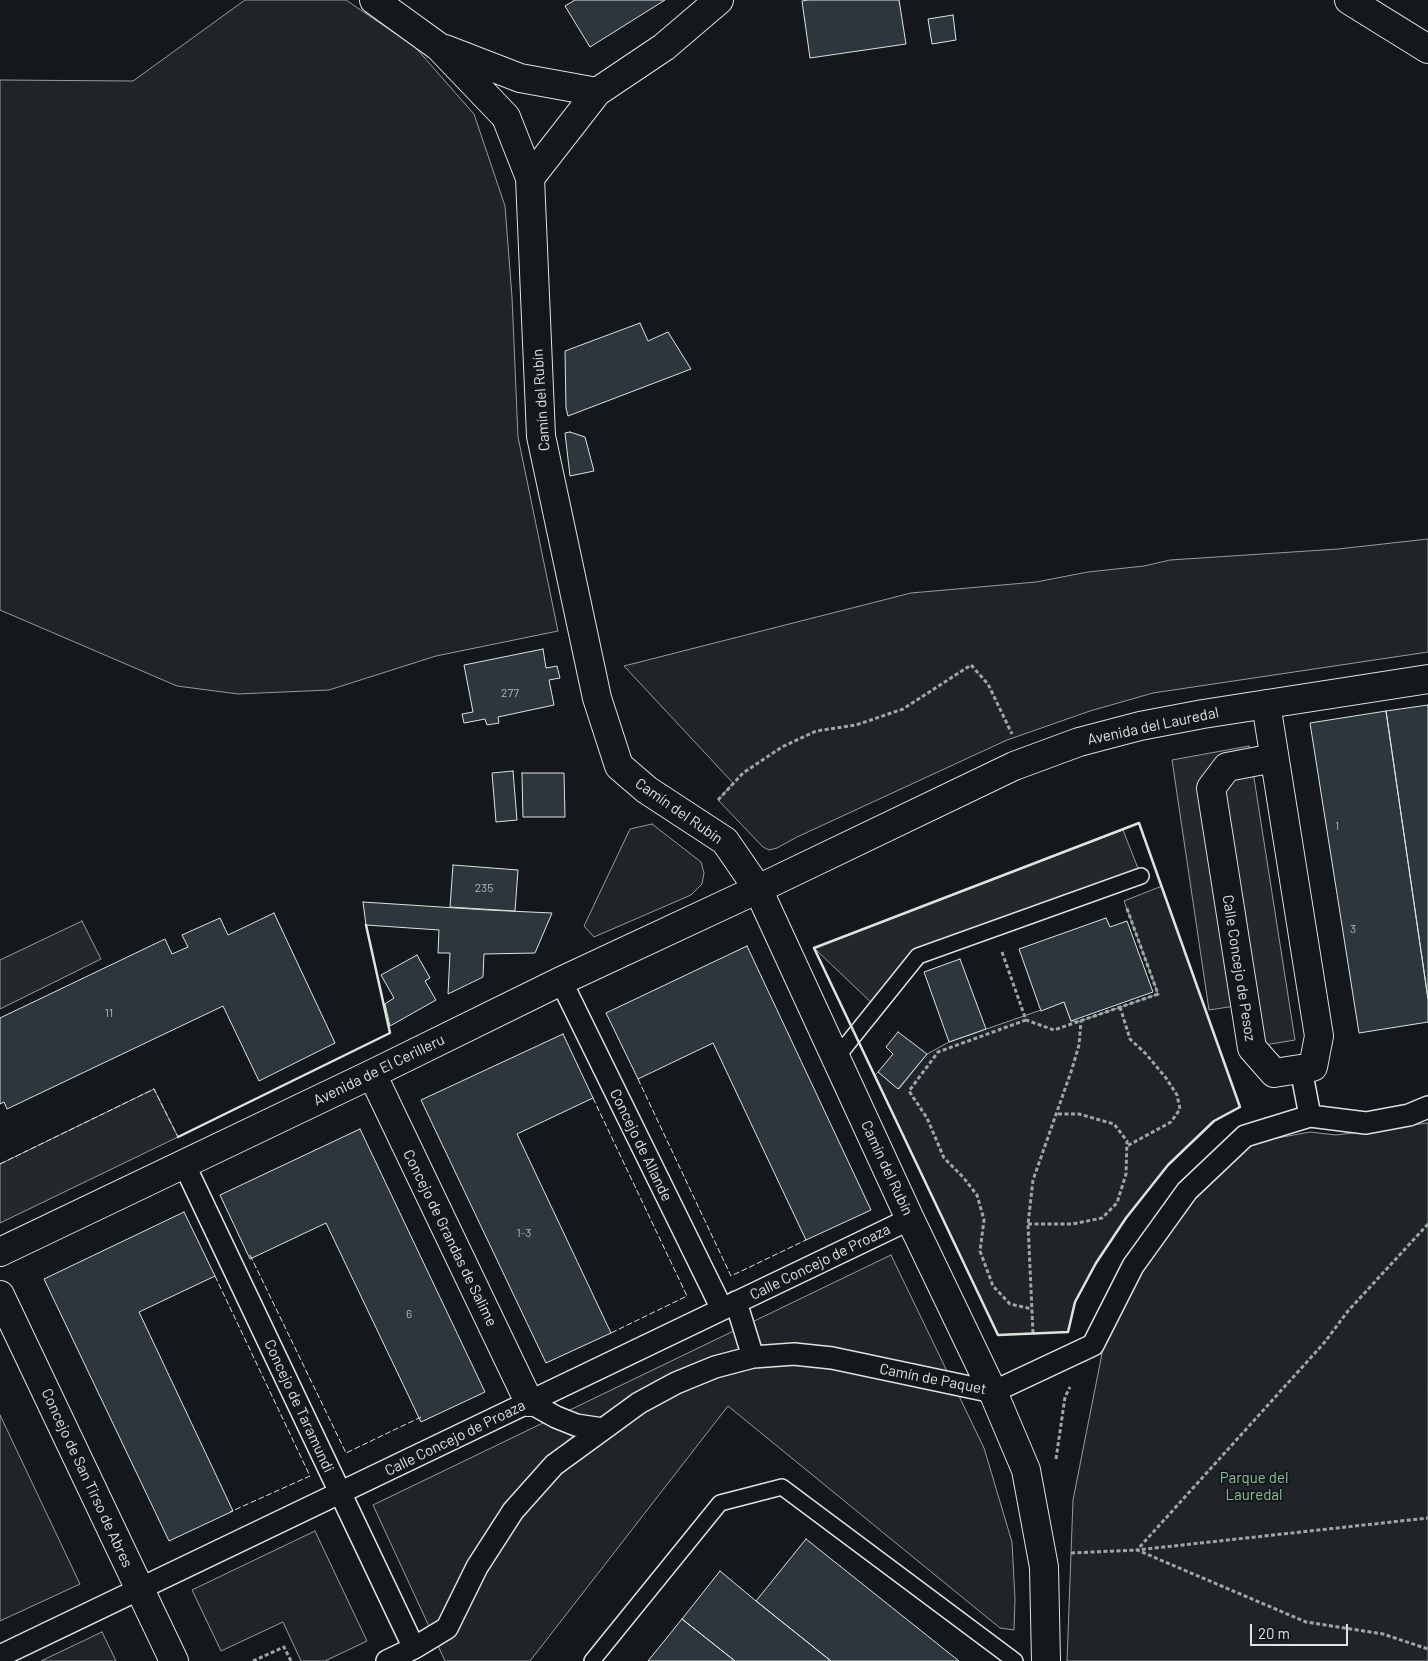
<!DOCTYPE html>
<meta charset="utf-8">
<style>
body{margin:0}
#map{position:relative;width:1428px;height:1661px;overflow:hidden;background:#14181c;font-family:Barlow,sans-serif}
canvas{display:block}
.scale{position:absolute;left:1250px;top:1624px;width:98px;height:22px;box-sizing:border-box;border:2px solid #d8e6dc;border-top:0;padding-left:6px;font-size:15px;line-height:18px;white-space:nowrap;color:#d8e6dc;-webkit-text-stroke:4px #14181c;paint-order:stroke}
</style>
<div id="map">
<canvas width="1428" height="1661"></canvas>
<div class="scale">20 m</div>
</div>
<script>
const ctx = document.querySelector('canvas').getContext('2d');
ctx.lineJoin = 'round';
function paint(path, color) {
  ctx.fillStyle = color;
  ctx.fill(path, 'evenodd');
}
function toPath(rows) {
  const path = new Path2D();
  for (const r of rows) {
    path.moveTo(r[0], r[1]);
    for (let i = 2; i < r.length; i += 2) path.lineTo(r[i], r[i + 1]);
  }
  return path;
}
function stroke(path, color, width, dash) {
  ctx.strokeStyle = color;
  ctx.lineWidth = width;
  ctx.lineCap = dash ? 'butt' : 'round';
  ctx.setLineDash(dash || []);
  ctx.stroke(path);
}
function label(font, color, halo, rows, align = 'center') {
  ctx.font = font + ' Barlow,sans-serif';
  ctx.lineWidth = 4;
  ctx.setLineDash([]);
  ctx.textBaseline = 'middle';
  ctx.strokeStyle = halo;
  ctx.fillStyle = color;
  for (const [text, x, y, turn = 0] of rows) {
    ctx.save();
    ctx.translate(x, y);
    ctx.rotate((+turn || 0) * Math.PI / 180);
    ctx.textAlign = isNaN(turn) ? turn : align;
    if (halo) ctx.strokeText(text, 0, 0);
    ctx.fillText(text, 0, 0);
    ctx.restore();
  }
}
const green = toPath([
 [245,0,346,0,415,47,474,114,505,206,512,297,518,437,558,631,436,656,329,690,238,694,177,686,0,610,0,80,133,81,245,0],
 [1428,539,1428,652,1153,693,1090,711,1007,740,797,837,777,848,769,850,763,847,718,800,733,783,624,666,911,593,1036,582,1088,572,1144,566,1170,560,1338,549,1428,539],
 [652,824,701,862,704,873,702,884,691,895,594,937,584,926,630,829,652,824],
 [1162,886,1240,1107,1214,1121,1168,1165,1126,1218,1096,1263,1075,1302,1068,1332,998,1335,875,1075,878,1072,899,1089,927,1054,949,1042,1064,1002,1071,1021,1080,1021,1158,994,1124,901,1162,886],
 [1428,1123,1428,1661,1067,1661,1073,1500,1111,1308,1234,1146,1310,1132,1336,1135,1428,1123],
 [891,1255,984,1448,1012,1542,1015,1599,1014,1630,1000,1628,728,1406,530,1661,445,1661,373,1505,891,1255],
 [0,1415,80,1584,0,1621,0,1415],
 [315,1531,367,1641,325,1661,301,1661,283,1622,221,1651,192,1590,315,1531],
 [102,1632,116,1661,41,1661,102,1632]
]);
paint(green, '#202428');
stroke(green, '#939e99', 1);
const parking = toPath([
 [1249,746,1295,1040,1241,1049,1235,1006,1209,1010,1172,760,1249,746],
 [1123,830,1141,876,918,956,876,1007,814,948,1123,830],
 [82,921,101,959,0,1009,0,960,82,921],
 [154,1089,178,1137,0,1223,0,1164,154,1089]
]);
paint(parking, '#24282b');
stroke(parking, '#939e99', 1);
const building = toPath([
 [575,0,665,0,590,47,565,6,575,0],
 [808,0,899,0,906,44,810,58,802,1,808,0],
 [953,15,956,40,932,44,928,19,953,15],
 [640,323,648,341,668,332,691,369,568,416,566,408,565,351,640,323],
 [570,432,585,437,594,471,570,476,565,433,570,432],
 [543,649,546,668,557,666,560,678,549,680,554,705,498,717,499,723,487,725,485,719,464,723,462,714,473,712,464,665,543,649],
 [1428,705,1428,999,1386,711,1428,705],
 [1386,711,1428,999,1428,1022,1359,1033,1310,723,1386,711],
 [513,771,517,820,496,822,492,773,513,771],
 [522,773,564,773,565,817,523,817,522,773],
 [453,865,518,870,515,911,450,907,453,865],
 [363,902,487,910,552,913,535,953,484,954,483,977,448,994,450,953,438,953,439,930,366,925,363,902],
 [274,913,335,1043,259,1081,223,1006,7,1109,4,1102,0,1104,0,1018,165,939,172,954,188,947,182,935,220,918,228,935,274,913],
 [1106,918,1110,927,1127,921,1153,992,1071,1021,1064,1002,1041,1011,1019,949,1106,918],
 [747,946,871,1210,806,1240,713,1043,638,1079,606,1013,747,946],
 [417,955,430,978,425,981,436,1000,390,1026,385,1004,394,998,381,975,417,955],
 [960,959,986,1029,949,1042,924,972,960,959],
 [898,1032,927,1054,898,1089,878,1072,893,1054,886,1047,898,1032],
 [563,1034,593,1098,517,1134,611,1333,546,1363,421,1100,563,1034],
 [360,1129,485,1392,421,1422,326,1223,250,1259,220,1195,360,1129],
 [184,1212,215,1276,139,1312,233,1511,169,1541,44,1279,184,1212],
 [806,1539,959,1661,831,1661,756,1601,806,1539],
 [720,1571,756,1601,831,1661,735,1661,682,1619,720,1571],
 [682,1619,735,1661,648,1661,682,1619]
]);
paint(building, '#2c363c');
stroke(building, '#d8e6dc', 1);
const service = toPath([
 [836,1058,918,956,1141,876],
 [592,1661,720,1503,782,1487,1015,1661]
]);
const pedestrian = toPath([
 [561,981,722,1309],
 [1301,1069,1310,1116],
 [184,1164,414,1648],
 [736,1302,753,1357],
 [529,1402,556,1417,576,1425,603,1429],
 [0,1656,910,1219],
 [387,1661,414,1648,447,1628,477,1567,513,1511,554,1465,639,1403,676,1383,715,1367,753,1357,794,1354,832,1358,993,1392,1093,1345,1133,1266,1187,1191,1245,1136,1310,1116,1366,1123,1409,1115,1428,1107]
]);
const minor = toPath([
 [374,0,439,47,506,117,530,178,541,436,597,698,619,766,647,790,725,841,758,889,910,1219,993,1392,1026,1470,1044,1567,1046,1661],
 [1349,0,1428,49],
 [445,49,520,78,597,92],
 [530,178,597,92,664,47,719,0],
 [1266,704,1319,1036,1313,1067,1274,1073,1252,1048,1211,788,1227,767,1274,758],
 [372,1074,529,1402],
 [0,1252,372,1074,561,981,758,889,1014,766,1079,742,1140,726,1203,714,1428,679],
 [0,1295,174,1661]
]);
stroke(service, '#d8e6dc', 18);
stroke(pedestrian, '#d8e6dc', 24);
stroke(minor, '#d8e6dc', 30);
stroke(toPath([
 [718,800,743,773,782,747,816,731,856,725,903,709,971,665,988,684,1012,734],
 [1002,952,1026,1020,1054,1030,1158,994,1126,906],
 [1120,1007,1130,1039,1146,1054,1166,1078,1177,1095,1180,1109,1171,1122,1127,1146],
 [1026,1020,938,1052,909,1091,927,1118,944,1158,963,1177,977,1195,984,1220,980,1251,993,1286,1010,1304,1032,1309],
 [1028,1224,1072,1224,1102,1218,1117,1203,1126,1174,1127,1141,1114,1124,1079,1114,1057,1114],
 [1428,1224,1348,1311,1324,1343,1137,1550,1428,1518],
 [1033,1333,1028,1224,1033,1180,1072,1069,1079,1045,1081,1021],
 [1056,1459,1065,1397,1070,1387],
 [1071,1553,1137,1550,1306,1622,1383,1634,1428,1649],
 [253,1661,284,1647,291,1661]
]), '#9da8a2', 3, [4, 2.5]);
stroke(service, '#14181c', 15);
stroke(pedestrian, '#14181c', 21);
stroke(minor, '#14181c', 28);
stroke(toPath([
 [638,1079,731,1276,806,1240],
 [593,1098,687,1296,611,1333],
 [0,1164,154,1089,178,1137],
 [250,1255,346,1453,421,1417],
 [215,1276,310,1476,230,1512]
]), '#d8e6dc', 1, [6, 2.5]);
stroke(toPath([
 [1139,823,1240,1107,1214,1121,1168,1165,1126,1218,1096,1263,1075,1302,1068,1332,998,1335,814,948,1139,823],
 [178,1137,390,1033,366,925]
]), '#d8e6dc', 2.5);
label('12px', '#adbab4', null, [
 ["277",510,693],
 ["1",1337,826],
 ["235",484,888],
 ["3",1353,929],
 ["11",109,1013],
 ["1-3",524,1233],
 ["6",409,1314]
]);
label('15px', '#d8e6dc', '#14181c', [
 ["Camín del Rubín",541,400,-94],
 ["Avenida del Lauredal",1153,726,-12],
 ["Camín del Rubín",679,811,35],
 ["Calle Concejo de Pesoz",1239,968,81],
 ["Avenida de El Cerilleru",379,1070,-26],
 ["Concejo de Allande",641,1145,64],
 ["Camín del Rubín",887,1168,65],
 ["Concejo de Grandas de Salime",450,1238,64],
 ["Calle Concejo de Proaza",820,1262,-26],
 ["Camín de Paquet",933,1379,11],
 ["Concejo de Taramundi",299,1406,65],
 ["Calle Concejo de Proaza",455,1438,-26],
 ["Concejo de San Tirso de Abres",87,1478,65]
]);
label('15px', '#8ac095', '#14181c', [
 ["Parque del",1254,1478],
 ["Lauredal",1254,1495]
]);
</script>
